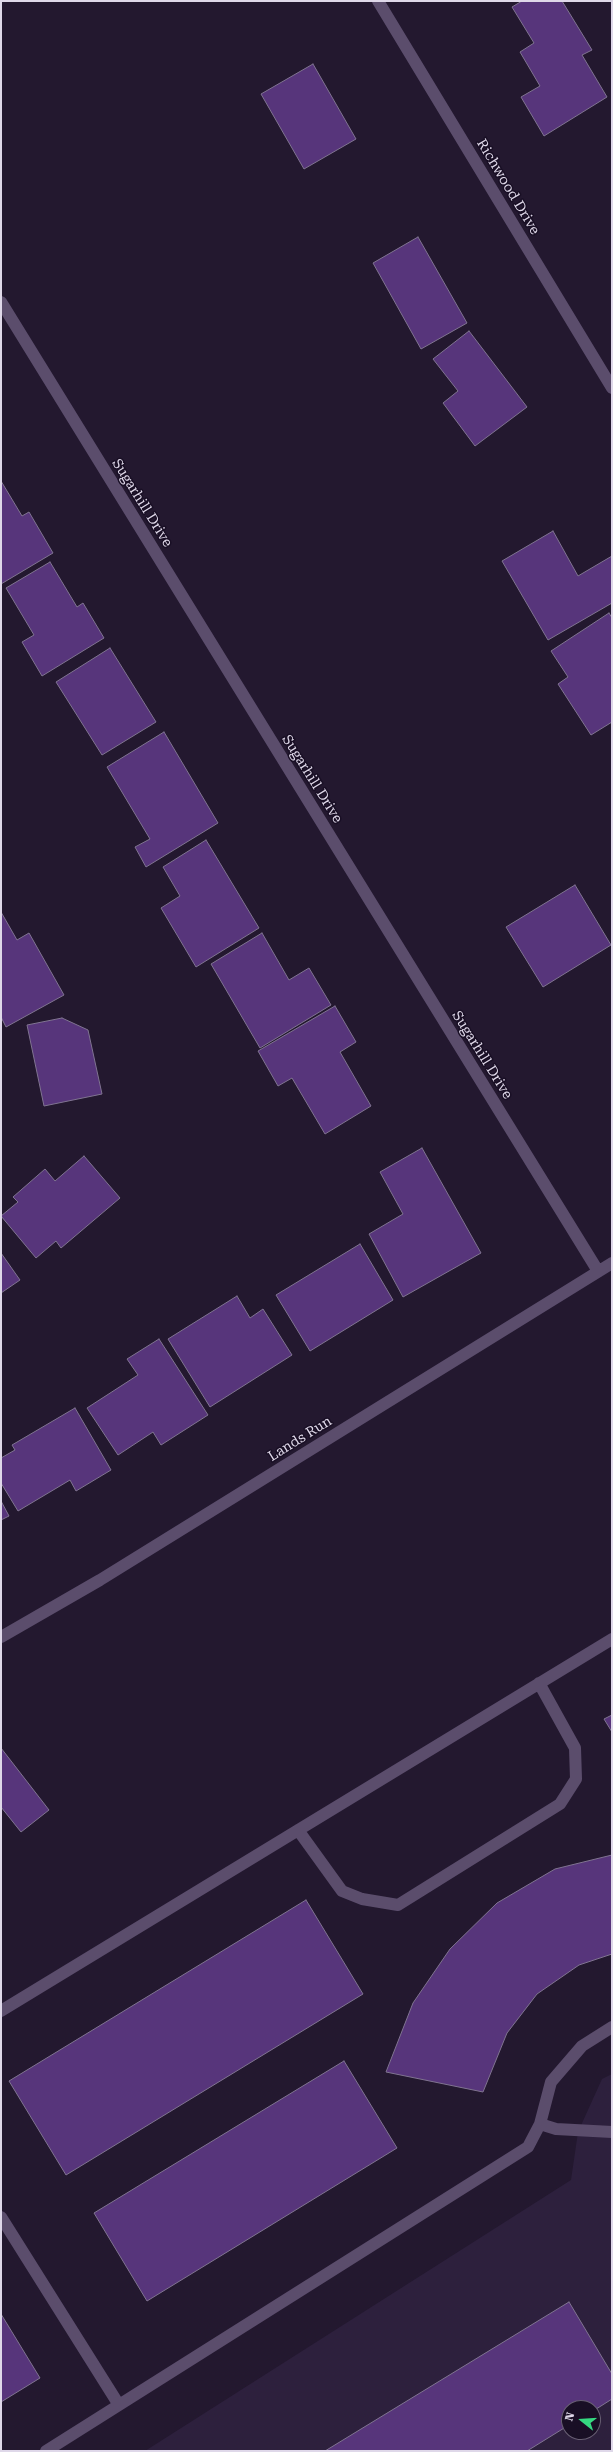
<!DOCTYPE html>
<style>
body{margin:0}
#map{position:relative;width:613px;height:2452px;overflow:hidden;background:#23182f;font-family:"Roboto Serif",serif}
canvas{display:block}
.frame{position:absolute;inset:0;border:2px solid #dfd8e9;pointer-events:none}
.north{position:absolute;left:561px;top:2400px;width:40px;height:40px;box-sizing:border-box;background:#190f25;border:1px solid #685f73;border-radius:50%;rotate:287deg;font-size:11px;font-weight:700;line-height:16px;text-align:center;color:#dfd8e9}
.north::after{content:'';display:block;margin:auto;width:14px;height:18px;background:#35d881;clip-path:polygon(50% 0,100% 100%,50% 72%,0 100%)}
</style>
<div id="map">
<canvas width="613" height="2452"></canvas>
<div class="frame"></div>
<div class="north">N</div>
</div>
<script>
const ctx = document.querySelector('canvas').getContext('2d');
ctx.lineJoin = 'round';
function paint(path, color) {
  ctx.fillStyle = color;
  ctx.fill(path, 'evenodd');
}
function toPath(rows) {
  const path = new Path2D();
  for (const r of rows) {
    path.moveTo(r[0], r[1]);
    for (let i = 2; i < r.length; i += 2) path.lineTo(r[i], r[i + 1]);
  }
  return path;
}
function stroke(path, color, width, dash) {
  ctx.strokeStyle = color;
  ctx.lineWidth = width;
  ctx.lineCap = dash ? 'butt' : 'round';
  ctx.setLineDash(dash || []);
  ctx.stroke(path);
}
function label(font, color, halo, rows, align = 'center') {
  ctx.font = font + ' "Roboto Serif",serif';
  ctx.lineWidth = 3;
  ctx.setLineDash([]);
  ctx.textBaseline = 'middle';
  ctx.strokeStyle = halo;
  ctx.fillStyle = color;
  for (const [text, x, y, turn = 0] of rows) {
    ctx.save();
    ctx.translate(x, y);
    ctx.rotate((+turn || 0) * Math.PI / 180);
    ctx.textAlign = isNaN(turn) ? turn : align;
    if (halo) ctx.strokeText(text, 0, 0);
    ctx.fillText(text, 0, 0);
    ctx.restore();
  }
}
paint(toPath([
 [612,2074,612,2451,145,2451,571,2180,578,2132,602,2079],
 [569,2408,593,2408,593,2432,569,2432]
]), '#2d203d');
const building = toPath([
 [522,1,562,1,592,50,582,55,607,97,544,136,521,97,540,86,520,52,534,43,512,7,522,1],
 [313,64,356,139,304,169,261,94,313,64],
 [418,237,467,323,421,349,373,263,418,237],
 [469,331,527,407,475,446,443,403,458,391,433,359,469,331],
 [1,481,22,516,29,512,53,553,1,584,1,481],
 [553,531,578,576,612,556,612,603,548,640,502,561,553,531],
 [50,562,77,607,83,603,104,638,42,676,22,642,34,635,6,588,50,562],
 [609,613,612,618,612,722,591,735,558,684,568,677,551,651,609,613],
 [110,648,156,722,102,755,56,682,110,648],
 [164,732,218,823,146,867,135,847,150,839,107,767,164,732],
 [206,840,259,928,196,967,161,908,180,896,163,867,206,840],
 [575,885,611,945,543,987,506,927,575,885],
 [1,912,17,940,29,933,64,995,6,1027,1,1017,1,912],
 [262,933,289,980,309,968,331,1005,260,1048,211,964,262,933],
 [335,1006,356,1042,340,1052,371,1106,325,1134,292,1078,278,1086,258,1051,335,1006],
 [62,1018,88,1030,102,1094,44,1106,27,1025,62,1018],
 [422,1148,481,1253,403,1297,369,1234,403,1214,380,1172,422,1148],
 [84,1156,120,1198,61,1248,56,1241,36,1258,1,1216,18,1202,13,1197,45,1169,55,1181,84,1156],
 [360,1244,393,1300,310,1351,276,1295,360,1244],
 [1,1253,20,1280,1,1293,1,1253],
 [237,1296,250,1318,263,1309,292,1355,210,1407,168,1339,237,1296],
 [159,1339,208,1415,161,1445,153,1432,118,1455,87,1408,138,1375,127,1359,159,1339],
 [75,1408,111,1470,76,1491,70,1480,18,1511,1,1483,1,1458,15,1450,12,1445,75,1408],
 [1,1501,9,1516,1,1520,1,1501],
 [612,1715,612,1732,604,1719,612,1715],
 [1,1748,49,1810,21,1832,1,1807,1,1748],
 [612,1855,612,1954,579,1965,537,1994,507,2033,483,2092,386,2072,413,2003,450,1949,497,1903,555,1869,612,1855],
 [306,1900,363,1994,66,2175,9,2081,306,1900],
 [344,2061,397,2148,147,2301,94,2213,344,2061],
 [569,2302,612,2374,612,2399,593,2411,593,2408,569,2408,569,2425,527,2451,325,2451,569,2302],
 [1,2314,40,2378,1,2402,1,2314]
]);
paint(building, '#57357b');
stroke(building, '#807491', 1);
stroke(toPath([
 [378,1,612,388],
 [1,302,598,1271],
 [1,1637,100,1580,612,1263],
 [298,1830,342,1891,362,1899,398,1905,560,1804,576,1779,575,1748,539,1683],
 [1,2011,612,1639],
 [540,2124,556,2129,612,2132],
 [1,2217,119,2405],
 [46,2451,528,2147,540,2124,551,2082,582,2046,612,2027]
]), '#5b4d6c', 12);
label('14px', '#dfd8e9', '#190f25', [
 ["Richwood Drive",508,187,59],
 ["Sugarhill Drive",142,503,58],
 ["Sugarhill Drive",312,779,58],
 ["Sugarhill Drive",482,1055,58],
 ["Lands Run",300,1439,-32]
]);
</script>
